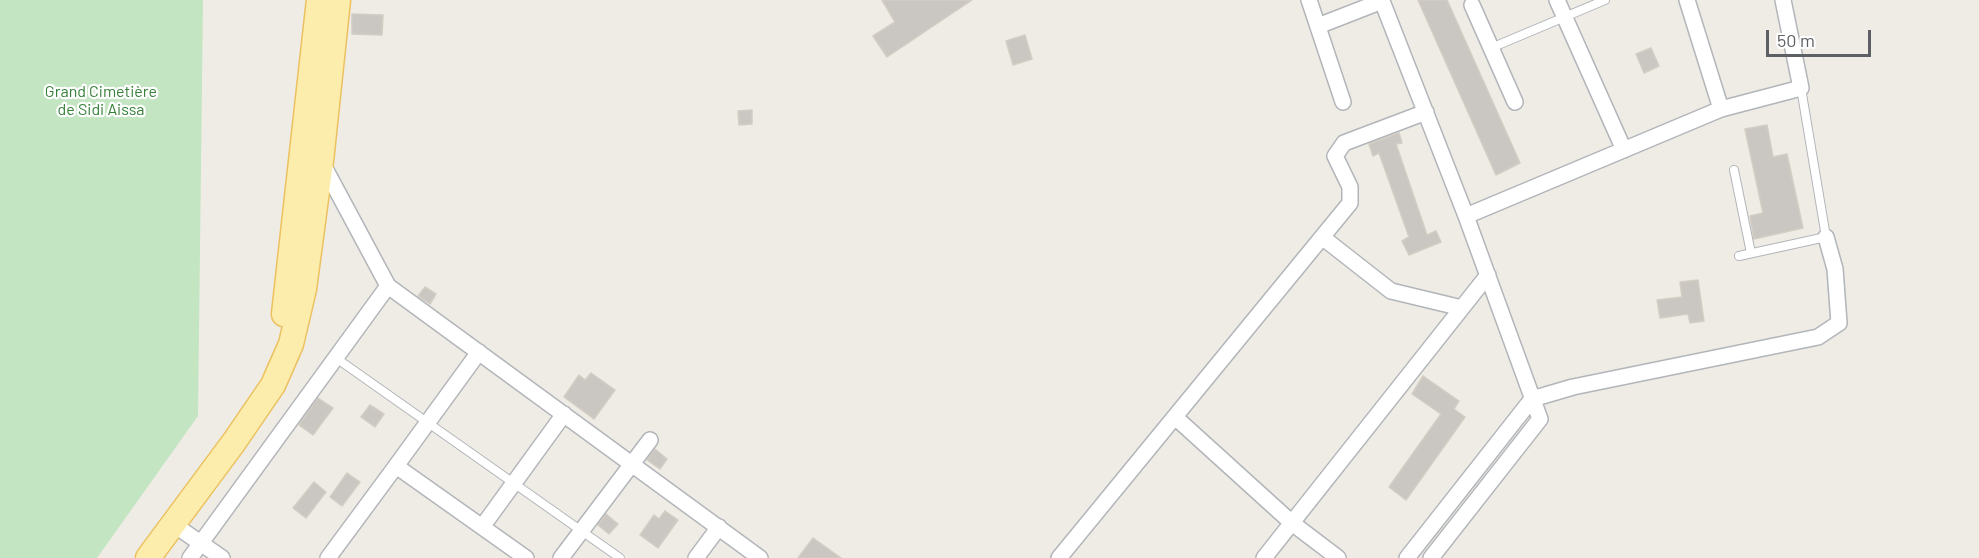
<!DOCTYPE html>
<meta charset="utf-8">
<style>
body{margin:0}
#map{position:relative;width:1979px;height:558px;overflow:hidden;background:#eeece5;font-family:Barlow,sans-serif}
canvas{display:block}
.scale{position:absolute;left:1766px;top:30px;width:105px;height:27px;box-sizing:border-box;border:3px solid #5c6064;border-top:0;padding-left:8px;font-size:18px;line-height:21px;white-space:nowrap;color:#5c6064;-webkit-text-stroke:4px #fff;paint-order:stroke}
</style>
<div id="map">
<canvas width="1979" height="558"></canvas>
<div class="scale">50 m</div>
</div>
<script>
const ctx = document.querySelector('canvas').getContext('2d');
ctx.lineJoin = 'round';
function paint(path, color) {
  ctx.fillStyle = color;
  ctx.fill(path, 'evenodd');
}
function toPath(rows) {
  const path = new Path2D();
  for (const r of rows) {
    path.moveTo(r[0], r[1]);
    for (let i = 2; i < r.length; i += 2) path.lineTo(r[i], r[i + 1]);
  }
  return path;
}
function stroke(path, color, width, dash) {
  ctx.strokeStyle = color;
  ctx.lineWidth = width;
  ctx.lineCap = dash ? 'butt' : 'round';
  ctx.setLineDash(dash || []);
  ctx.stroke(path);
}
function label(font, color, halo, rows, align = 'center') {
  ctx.font = font + ' Barlow,sans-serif';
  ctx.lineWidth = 4.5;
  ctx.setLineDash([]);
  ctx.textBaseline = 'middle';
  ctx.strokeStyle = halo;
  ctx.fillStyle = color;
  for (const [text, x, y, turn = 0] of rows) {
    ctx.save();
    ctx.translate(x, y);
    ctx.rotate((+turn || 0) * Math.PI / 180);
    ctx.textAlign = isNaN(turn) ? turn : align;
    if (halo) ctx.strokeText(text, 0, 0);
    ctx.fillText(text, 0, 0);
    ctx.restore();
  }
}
paint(toPath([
 [0,0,203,0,198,416,97,558,0,558]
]), '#c3e5c2');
const building = toPath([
 [882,0,972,0,887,57,873,36,895,22,882,0],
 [1418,0,1447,0,1520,163,1496,175,1418,0],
 [352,14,383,15,382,35,352,34,352,14],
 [1025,35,1032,59,1013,65,1006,41,1025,35],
 [1651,48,1659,66,1644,73,1636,54,1651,48],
 [752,110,752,124,739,125,738,111,752,110],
 [1767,125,1773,157,1787,154,1803,228,1754,239,1750,216,1763,213,1745,129,1767,125],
 [1399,133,1402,143,1396,144,1427,235,1436,231,1441,242,1409,255,1402,241,1409,237,1379,153,1373,156,1369,144,1399,133],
 [1698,280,1704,321,1690,323,1688,314,1660,318,1657,300,1682,297,1680,282,1698,280],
 [425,287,436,294,430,304,418,296,425,287],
 [591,373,615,390,594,419,564,397,579,375,585,380,591,373],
 [1423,376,1459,401,1454,409,1465,417,1406,500,1389,487,1441,414,1412,394,1423,376],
 [318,398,333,408,313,435,299,425,318,398],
 [370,405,384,414,375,427,361,417,370,405],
 [655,449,667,459,660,469,647,460,655,449],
 [347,473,360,482,342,506,330,497,347,473],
 [314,482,326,492,306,518,293,508,314,482],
 [665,511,678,520,658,548,640,535,654,515,659,519,665,511],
 [606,514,618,524,609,534,598,525,606,514],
 [813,538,841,558,798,558,813,538]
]);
paint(building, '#cac7c2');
stroke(building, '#d3cdc3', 1.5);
const service = toPath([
 [1491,48,1605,0],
 [1734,170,1751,253],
 [1739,256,1826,237,1801,88],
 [336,358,620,558]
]);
const minor = toPath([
 [1309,0,1343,102],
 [1557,0,1624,150],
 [1472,5,1515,102],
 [1318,26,1382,1,1466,216,1540,419,1431,558],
 [1721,109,1801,88,1783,0],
 [321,161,388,286,760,558],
 [1466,216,1721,109,1687,0],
 [1322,237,1391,291,1462,308],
 [1175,417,1292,523,1338,558],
 [396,466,479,352],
 [173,524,222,558],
 [482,527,564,414],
 [190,558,388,286],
 [328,558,396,466,526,558],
 [561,558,650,440],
 [696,558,719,527],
 [1059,558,1350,203,1350,187,1335,156,1344,143,1426,112],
 [1264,558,1488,275],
 [1407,558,1532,399,1573,387,1818,337,1839,323,1835,269,1826,237]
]);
const primary = toPath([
 [284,314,319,0],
 [148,558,234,442,273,385,291,344,304,289,321,161,338,0]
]);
stroke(service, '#b2b5b9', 10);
stroke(minor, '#b2b5b9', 18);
stroke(primary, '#ecc160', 27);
stroke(service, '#fff', 8);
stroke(minor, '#fff', 15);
stroke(primary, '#fcedac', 24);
label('16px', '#378139', '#fff', [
 ["Grand Cimetière",101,92],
 ["de Sidi Aissa",101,110]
]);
</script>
